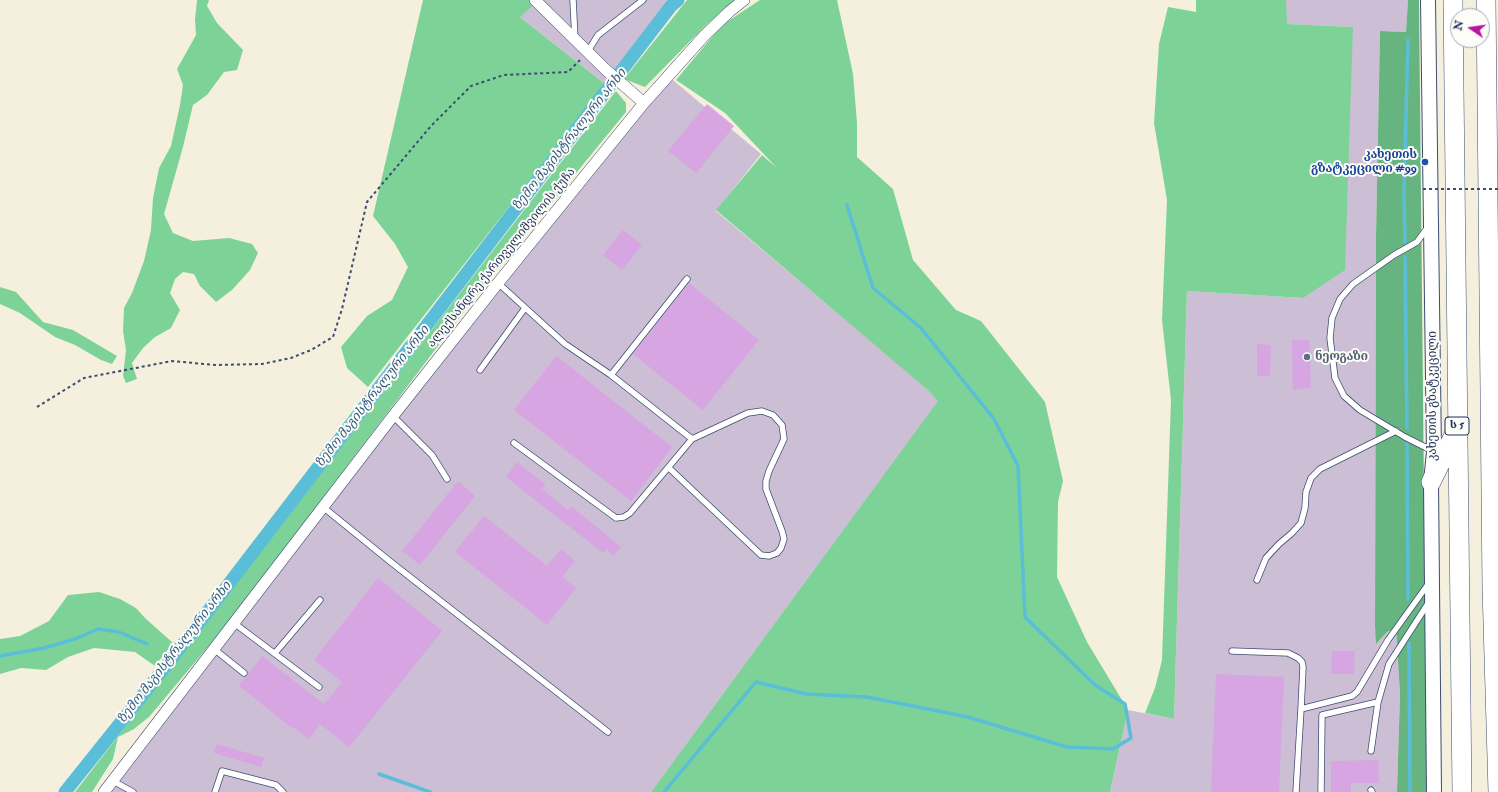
<!DOCTYPE html>
<meta charset="utf-8">
<style>
body{margin:0}
#map{position:relative;width:1498px;height:792px;overflow:hidden;background:#f4f0dd;font-family:"IM FELL Double Pica",serif}
canvas{display:block}
.north{position:absolute;left:1450px;top:8px;width:40px;height:40px;box-sizing:border-box;background:#fdfcf7;border:1px solid #a3aaba;border-radius:50%;rotate:283deg;font-size:11px;font-weight:700;line-height:16px;text-align:center;color:#1b2f5e}
.north::after{content:'';display:block;margin:auto;width:14px;height:18px;background:#b5179e;clip-path:polygon(50% 0,100% 100%,50% 72%,0 100%)}
</style>
<div id="map">
<canvas width="1498" height="792"></canvas>
<div class="north">N</div>
</div>
<script>
const ctx = document.querySelector('canvas').getContext('2d');
ctx.lineJoin = 'round';
function paint(path, color) {
  ctx.fillStyle = color;
  ctx.fill(path, 'evenodd');
}
function toPath(rows) {
  const path = new Path2D();
  for (const r of rows) {
    path.moveTo(r[0], r[1]);
    for (let i = 2; i < r.length; i += 2) path.lineTo(r[i], r[i + 1]);
  }
  return path;
}
function stroke(path, color, width, dash) {
  ctx.strokeStyle = color;
  ctx.lineWidth = width;
  ctx.lineCap = dash ? 'butt' : 'round';
  ctx.setLineDash(dash || []);
  ctx.stroke(path);
}
function label(font, color, halo, rows, align = 'center') {
  ctx.font = font + ' "IM FELL Double Pica","Noto Serif Georgian",serif';
  ctx.lineWidth = 4;
  ctx.setLineDash([]);
  ctx.textBaseline = 'middle';
  ctx.strokeStyle = halo;
  ctx.fillStyle = color;
  for (const [text, x, y, turn = 0] of rows) {
    ctx.save();
    ctx.translate(x, y);
    ctx.rotate((+turn || 0) * Math.PI / 180);
    ctx.textAlign = isNaN(turn) ? turn : align;
    if (halo) ctx.strokeText(text, 0, 0);
    ctx.fillText(text, 0, 0);
    ctx.restore();
  }
}
paint(toPath([
 [539,0,669,0,605,84,519,16],
 [1286,0,1408,0,1406,32,1380,31,1376,237,1375,626,1377,643,1387,632,1396,628,1400,694,1397,792,1110,792,1128,710,1174,719,1187,291,1303,298,1353,27,1286,24],
 [668,76,761,154,716,211,940,399,651,792,104,792,214,649]
]), '#ccbed4');
paint(toPath([
 [197,0,209,0,207,6,217,23,243,50,237,70,224,72,207,95,193,105,183,147,164,214,173,233,193,241,229,238,252,244,258,253,250,270,232,290,216,302,200,286,194,274,183,272,175,279,170,293,180,310,171,328,155,337,143,348,132,363,137,379,126,383,123,376,126,350,123,331,124,308,132,293,144,261,151,230,153,198,159,168,171,146,180,105,183,85,177,69,196,35,195,20],
 [423,0,539,0,520,17,605,84,368,387,347,368,341,347,367,316,392,300,408,267,395,244,373,216],
 [687,0,738,0,707,24,645,87,624,79],
 [760,0,837,0,853,74,857,123,857,157,893,189,913,260,956,310,981,321,1045,402,1063,481,1058,502,1057,577,1087,642,1128,710,1110,792,651,792,938,401,929,391,716,210,762,155,777,168,725,113,676,80,722,25],
 [1196,0,1286,0,1287,24,1353,27,1345,270,1303,298,1187,291,1174,719,1145,713,1155,688,1162,660,1171,400,1162,320,1167,200,1154,123,1159,44,1168,7,1196,12],
 [616,91,626,103,626,112,482,288,227,624,149,717,134,729,118,737,113,759,92,792,75,792],
 [0,287,16,292,43,322,73,330,117,356,112,364,101,360,75,345,55,337,20,313,0,304],
 [99,592,120,599,136,608,145,618,173,643,155,666,135,652,94,648,68,657,46,670,21,668,0,674,0,639,20,636,49,621,68,595]
]), '#7dd397');
paint(toPath([
 [1408,0,1419,0,1427,792,1397,792,1400,694,1396,628,1387,632,1376,644,1375,626,1376,237,1380,31,1406,32]
]), '#66b580');
stroke(toPath([
 [1405,242,1404,193,1408,40],
 [1405,257,1407,428],
 [1407,443,1408,599],
 [1409,643,1410,792],
 [0,656,44,648,75,639,98,629,119,632,147,644],
 [379,774,430,792],
 [664,792,756,682,806,694,867,697,968,717,1067,747,1113,749,1131,738,1125,704,1095,685,1025,617,1018,466,994,419,921,328,873,288,847,205]
]), '#5abed8', 3.5);
stroke(toPath([
 [65,792,169,662,671,6,678,0]
]), '#5abed8', 13);
paint(toPath([
 [707,104,734,126,696,173,668,151],
 [623,230,642,245,622,270,603,255],
 [689,283,759,340,703,410,633,354],
 [1292,340,1309,340,1311,387,1293,390],
 [1257,344,1271,345,1270,376,1257,376],
 [556,356,672,447,631,501,514,410],
 [517,462,546,485,542,489,568,510,571,506,621,547,613,556,607,549,603,553,506,477],
 [458,481,475,496,420,565,402,551],
 [484,516,547,566,561,549,575,561,562,577,576,588,547,625,455,552],
 [378,578,442,631,349,747,320,724,309,739,293,727,292,728,239,686,262,656,324,704,342,682,314,660],
 [1332,651,1355,651,1354,674,1331,674],
 [1216,674,1284,677,1279,792,1211,792],
 [217,744,264,758,261,767,214,753],
 [1378,760,1379,783,1351,783,1351,792,1331,792,1331,761]
]), '#d7a5e2');
const service = toPath([
 [573,0,575,39],
 [588,51,598,35,643,0],
 [1428,227,1417,242,1394,255,1353,284,1340,299,1332,318,1330,338,1335,378,1344,396,1360,410,1405,437,1433,451],
 [498,283,565,344,611,375,692,439,630,513,624,517,616,518,514,443],
 [480,370,525,308],
 [611,375,687,279],
 [393,416,432,455,447,479],
 [669,468,761,555,769,556,777,553,781,548,784,539,782,531,766,489,766,481,769,471,784,439,782,425,773,415,762,411,748,413,692,439],
 [323,507,392,563,608,732],
 [1257,580,1266,558,1279,544,1292,533,1301,523,1305,508,1306,492,1311,478,1320,469,1396,431],
 [234,623,319,687],
 [214,649,244,673],
 [1232,651,1288,653,1298,658,1302,662,1303,667,1301,709,1352,696,1357,692,1388,640,1429,583],
 [275,653,320,600],
 [1371,751,1378,702,1389,664,1429,602],
 [113,781,133,792],
 [1371,790,1372,792],
 [215,792,222,771,276,785,283,792],
 [1296,792,1301,709],
 [1321,792,1322,715,1378,702]
]);
const minor = toPath([
 [535,0,605,69,644,103],
 [104,792,393,416,498,283,644,103,704,36,730,11,744,0]
]);
const tertiary = toPath([
 [1428,0,1434,452,1431,482,1434,792]
]);
const trunk = toPath([
 [1453,0,1462,792],
 [1486,0,1492,588,1498,792],
 [1431,482,1456,431]
]);
stroke(service, '#3c4c71', 7);
stroke(minor, '#3c4c71', 12);
stroke(tertiary, '#3c4c71', 16);
stroke(trunk, '#3c4c71', 20);
stroke(toPath([
 [37,407,84,378,172,361,215,365,262,364,291,358,311,350,333,337,342,309,367,202,431,126,471,86,504,75,568,72,580,60]
]), '#3c4c71', 2, [3, 3]);
stroke(service, '#fff', 5.5);
stroke(minor, '#fff', 11);
stroke(tertiary, '#fff', 14);
stroke(trunk, '#fff', 19);
stroke(toPath([
 [1423,189,1498,189]
]), '#3c4c71', 2, [3, 3]);
for (const [x, y, r, color] of [
 [1425,162,4,"#1a4fb4"],
 [1307,357,4,"#5c6f8a"]
]) {
  const dot = new Path2D();
  dot.arc(x, y, r, 0, 2 * Math.PI);
  ctx.fillStyle = color;
  ctx.fill(dot);
  stroke(dot, '#fdfcf7', 1.5);
}
for (const [x, y, w] of [
 [1457,426,24]
]) {
  const box = new Path2D();
  box.roundRect(x - w / 2, y - 9, w, 18, 3);
  ctx.fillStyle = '#fdfcf7';
  ctx.fill(box);
  stroke(box, '#1b2f5e', 1);
}
label('bold 11px', '#1b2f5e', null, [
 ["ს 5",1457,426]
]);
label('bold 12px', '#164399', '#fdfcf7', [
 ["კახეთის",1417,155],
 ["გზატკეცილი #99",1417,169]
], 'right');
label('12px', '#1b2f5e', '#fdfcf7', [
 ["ალექსანდრე ქართველიშვილის ქუჩა",502,258,-51],
 ["კახეთის გზატკეცილი",1433,396,-90]
]);
label('bold 12px', '#4e5e75', '#fdfcf7', [
 ["ნეოგაზი",1315,357]
], 'left');
label('italic 13px', '#2e5a83', '#fdfcf7', [
 ["ზემო მაგისტრალური არხი",570,140,-52],
 ["ზემო მაგისტრალური არხი",373,397,-52],
 ["ზემო მაგისტრალური არხი",175,653,-52]
]);
</script>
